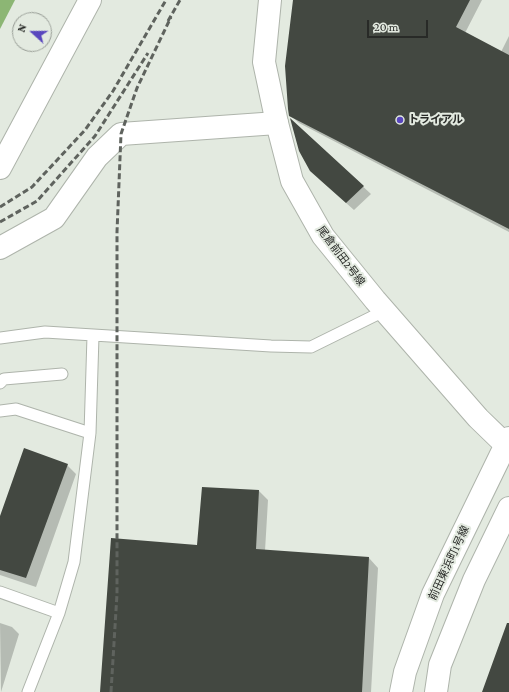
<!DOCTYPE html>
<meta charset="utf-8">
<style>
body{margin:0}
#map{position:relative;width:509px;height:692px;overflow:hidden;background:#e3eae0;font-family:"Crimson Pro",serif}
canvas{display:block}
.north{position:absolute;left:12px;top:12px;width:40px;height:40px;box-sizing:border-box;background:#e3eae0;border:1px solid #989d96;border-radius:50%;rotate:291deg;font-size:11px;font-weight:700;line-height:16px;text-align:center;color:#282a27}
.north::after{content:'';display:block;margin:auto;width:14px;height:18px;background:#5946be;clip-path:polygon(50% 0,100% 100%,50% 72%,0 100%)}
.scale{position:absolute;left:367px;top:20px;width:61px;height:18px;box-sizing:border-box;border:2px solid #282a27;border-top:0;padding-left:5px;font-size:12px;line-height:14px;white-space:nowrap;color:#282a27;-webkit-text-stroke:3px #e3eae0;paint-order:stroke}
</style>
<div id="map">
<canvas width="509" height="692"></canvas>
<div class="north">N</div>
<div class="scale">20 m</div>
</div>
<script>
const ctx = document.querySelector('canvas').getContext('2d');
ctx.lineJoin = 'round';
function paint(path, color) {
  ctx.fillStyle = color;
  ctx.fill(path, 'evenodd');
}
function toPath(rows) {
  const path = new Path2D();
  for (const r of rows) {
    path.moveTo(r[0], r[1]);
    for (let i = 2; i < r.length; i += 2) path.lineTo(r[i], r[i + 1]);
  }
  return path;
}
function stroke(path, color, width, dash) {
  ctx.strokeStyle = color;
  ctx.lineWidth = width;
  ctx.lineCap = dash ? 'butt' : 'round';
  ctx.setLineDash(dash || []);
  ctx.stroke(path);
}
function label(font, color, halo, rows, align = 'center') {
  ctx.font = font + ' "Crimson Pro","Noto Sans JP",serif';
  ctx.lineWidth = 4;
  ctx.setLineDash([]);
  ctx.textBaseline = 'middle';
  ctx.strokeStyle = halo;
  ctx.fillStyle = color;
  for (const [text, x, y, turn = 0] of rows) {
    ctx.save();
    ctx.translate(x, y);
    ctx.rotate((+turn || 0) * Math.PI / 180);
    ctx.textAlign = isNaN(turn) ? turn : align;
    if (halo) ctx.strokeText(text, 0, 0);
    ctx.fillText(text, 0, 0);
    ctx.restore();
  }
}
paint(toPath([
 [0,0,15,0,0,29]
]), '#8cb674');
paint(toPath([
 [295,0,482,0,465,33,501,52,509,36,509,232,299,123,290,115],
 [292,121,371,194,354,210,319,179],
 [67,465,76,474,36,587,0,575,0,519],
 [259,491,268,500,265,551,369,558,378,568,371,692,101,692,198,546],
 [0,623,12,627,19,634,1,692]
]), '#0003');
paint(toPath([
 [293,0,470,0,456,27,509,55,509,229,289,116,288,109,285,66],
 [290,118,364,186,346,203,310,171,299,151],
 [24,448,68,464,26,578,0,570,0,516],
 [202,487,259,490,256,549,369,557,362,692,100,692,111,538,197,545],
 [507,623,509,623,509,692,482,692]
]), '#434841');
const service = toPath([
 [0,338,45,332,271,346,311,347,384,311],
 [0,383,4,379,62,374],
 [0,411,16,409,90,433],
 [0,592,59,613,74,562,90,433,93,336],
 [28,692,59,613]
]);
const minor = toPath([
 [0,168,90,0],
 [0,248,54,218,97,157,121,134,277,123]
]);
const tertiary = toPath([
 [270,0,264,62,277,123,292,181,323,236,375,300,478,418,509,448],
 [401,692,405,672,433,594,509,438],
 [436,692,440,665,474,580,509,508]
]);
stroke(service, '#aeb4ab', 13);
stroke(minor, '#aeb4ab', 24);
stroke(tertiary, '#aeb4ab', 24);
stroke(service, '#fff', 11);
stroke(minor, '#fff', 22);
stroke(tertiary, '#fff', 22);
stroke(toPath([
 [168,21,180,0],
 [0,207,32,187,85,130,113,91,166,0],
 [0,222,37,201,95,136,148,53],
 [111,692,117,594,117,232,121,134,137,88,171,17]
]), '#5f635e', 3, [6, 3]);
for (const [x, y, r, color] of [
 [400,120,4,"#5946be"]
]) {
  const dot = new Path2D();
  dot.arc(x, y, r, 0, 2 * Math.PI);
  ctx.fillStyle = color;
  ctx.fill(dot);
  stroke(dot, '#e3eae0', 1.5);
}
label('bold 11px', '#282a27', '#e3eae0', [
 ["トライアル",408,120]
], 'left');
label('11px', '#282a27', '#e3eae0', [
 ["尾倉前田2号線",341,256,53],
 ["前田東浜町1号線",449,563,-65]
]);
</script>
